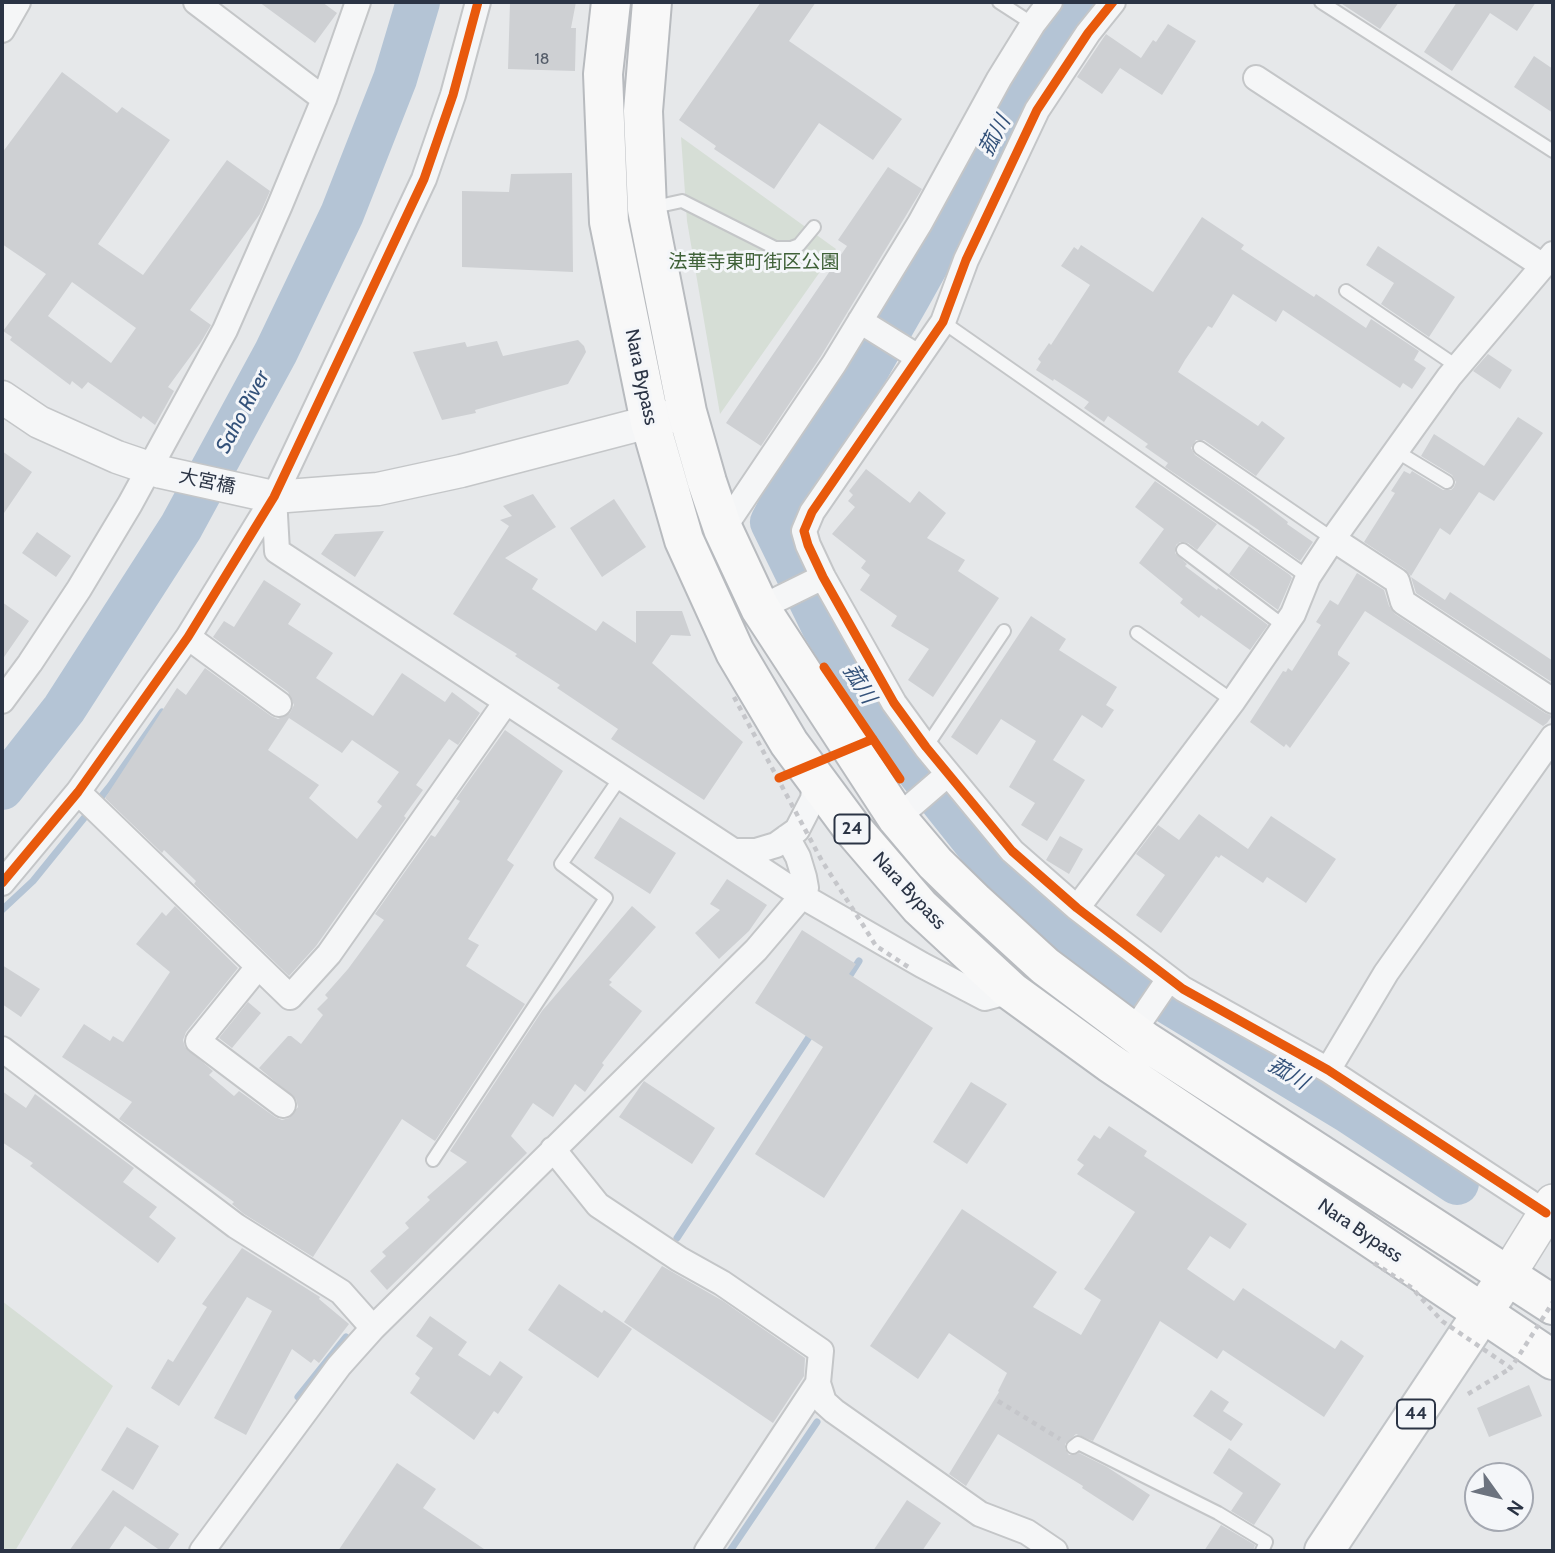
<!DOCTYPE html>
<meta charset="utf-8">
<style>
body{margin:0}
#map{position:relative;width:1555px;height:1553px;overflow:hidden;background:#e6e8ea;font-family:Cabin,sans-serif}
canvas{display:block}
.frame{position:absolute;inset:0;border:4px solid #2b3445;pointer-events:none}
.north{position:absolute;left:1464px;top:1462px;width:70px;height:70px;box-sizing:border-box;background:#f4f6f9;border:2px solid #a4a8b1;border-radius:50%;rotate:124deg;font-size:19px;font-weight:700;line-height:28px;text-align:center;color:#2b3445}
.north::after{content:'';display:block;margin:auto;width:24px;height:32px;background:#6c737f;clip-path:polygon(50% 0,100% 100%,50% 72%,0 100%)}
</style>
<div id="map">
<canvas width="1555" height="1553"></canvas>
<div class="frame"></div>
<div class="north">N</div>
</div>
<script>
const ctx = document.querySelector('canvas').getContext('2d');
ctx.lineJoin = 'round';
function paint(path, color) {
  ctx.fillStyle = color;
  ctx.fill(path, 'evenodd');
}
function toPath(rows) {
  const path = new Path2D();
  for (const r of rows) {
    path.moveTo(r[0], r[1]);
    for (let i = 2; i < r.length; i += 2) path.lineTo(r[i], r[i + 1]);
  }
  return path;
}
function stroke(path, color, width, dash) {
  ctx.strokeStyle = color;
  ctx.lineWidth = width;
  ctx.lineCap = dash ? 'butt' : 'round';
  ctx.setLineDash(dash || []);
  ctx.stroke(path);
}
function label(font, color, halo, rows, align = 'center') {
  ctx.font = font + ' Cabin,"Noto Sans JP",sans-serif';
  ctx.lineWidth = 6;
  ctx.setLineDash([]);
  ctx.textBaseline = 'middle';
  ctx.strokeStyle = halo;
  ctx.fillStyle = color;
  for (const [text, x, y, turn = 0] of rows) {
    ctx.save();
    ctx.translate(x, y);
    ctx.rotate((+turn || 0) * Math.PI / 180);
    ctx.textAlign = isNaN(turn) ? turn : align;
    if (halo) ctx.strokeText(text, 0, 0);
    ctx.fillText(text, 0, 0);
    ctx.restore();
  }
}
paint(toPath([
 [681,137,836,249,720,414,687,221],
 [2,1301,113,1386,15,1551,2,1551]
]), '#d6ded6');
stroke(toPath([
 [2,910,33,881,110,786,162,712],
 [845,983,859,961],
 [677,1238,813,1031],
 [298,1397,346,1337],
 [730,1551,817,1422]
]), '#b4c4d5', 7);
stroke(toPath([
 [1079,2,1024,82,958,208,908,298,845,408,804,462,772,522,823,626,881,718,920,773,991,862,1074,936,1130,979,1348,1111,1457,1183],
 [2,788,64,709,181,527,276,352,342,214,395,79,418,2]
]), '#b4c4d5', 44);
paint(toPath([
 [259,2,322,2,337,13,315,43],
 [510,2,576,2,571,28,576,28,575,71,508,69],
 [761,2,816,2,789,41,902,119,873,160,819,123,774,189,714,149,716,146,679,120],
 [1339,2,1399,2,1380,29],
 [1457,2,1536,2,1517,31,1490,13,1452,71,1424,52],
 [1168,24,1196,41,1162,95,1120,68,1102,94,1077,77,1106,34,1141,58,1153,40,1156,42],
 [1534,56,1553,69,1553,113,1514,87],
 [62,72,117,113,122,107,170,140,98,244,143,275,227,160,270,191,260,214,190,310,211,325,201,342,168,387,174,391,155,425,143,416,141,419,88,382,82,389,72,381,70,385,10,340,12,337,3,331,46,274,2,244,2,153],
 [72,282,136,328,111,363,48,316],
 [888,167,922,189,821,356,761,446,726,423,847,246,838,240],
 [572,173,573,272,462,267,462,191,509,192,511,174],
 [1202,217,1244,245,1241,249,1314,297,1316,294,1366,328,1371,319,1419,351,1414,360,1426,368,1412,389,1403,383,1400,388,1283,310,1276,322,1233,294,1212,328,1208,326,1185,360,1178,372,1258,426,1262,421,1285,438,1256,476,1204,440,1196,440,1191,448,1195,455,1245,489,1288,522,1287,524,1313,542,1300,561,1259,532,1260,531,1165,467,1168,463,1145,447,1148,444,1108,416,1104,422,1084,408,1089,402,1054,379,1053,381,1036,370,1041,362,1038,359,1049,343,1051,345,1090,285,1061,266,1074,247,1078,250,1081,245,1153,292],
 [1378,246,1455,297,1429,337,1381,304,1394,283,1366,265],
 [578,340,584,346,586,352,568,384,475,410,476,413,442,420,413,352,465,342,467,347,497,341,503,356],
 [1488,354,1512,370,1500,389,1473,371],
 [1518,417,1543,433,1494,501,1479,492,1450,535,1440,528,1411,576,1405,569,1364,542,1395,493,1391,491,1404,471,1410,474,1412,471,1443,490,1451,490,1454,487,1456,482,1452,475,1421,456,1434,434,1484,466],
 [2,451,32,472,2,516],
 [866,469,910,503,919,491,946,513,927,538,965,560,958,571,999,598,933,697,908,680,929,649,891,626,897,616,860,590,870,575,861,568,866,561,832,534,855,507,848,501,853,495,849,491],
 [1155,481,1217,524,1197,550,1188,543,1180,542,1176,545,1175,553,1187,564,1185,566,1217,590,1218,588,1268,625,1250,650,1201,615,1199,618,1180,603,1183,599,1139,563,1164,529,1135,507],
 [533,494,556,527,505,558,538,579,532,589,596,631,603,621,636,643,636,611,682,611,691,636,671,635,652,663,743,742,704,800,611,739,618,729,557,688,560,685,515,656,517,654,453,614,509,526,500,520,512,516,503,506],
 [614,499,646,547,602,577,570,528],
 [384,531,355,577,321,554,335,534],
 [37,532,71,556,56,577,22,553],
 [1249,546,1290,575,1292,578,1278,610,1229,574],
 [1357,573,1384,590,1389,606,1395,614,1545,713,1552,716,1547,723,1543,726,1365,611,1338,652,1338,655,1350,663,1290,748,1286,744,1284,747,1250,722,1283,671,1286,672,1288,668,1292,671,1321,625,1316,622,1330,600,1338,605],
 [1411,577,1445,600,1450,592,1553,661,1553,683,1416,593],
 [264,580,301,604,288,624,333,653,316,678,373,716,402,673,445,702,452,692,480,713,458,745,449,739,416,785,423,790,404,816,406,818,316,946,289,976,194,884,196,881,164,850,162,853,105,798,177,688,186,695,205,668,271,716,278,719,290,713,294,705,288,692,213,637,224,621,234,627],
 [289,718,342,753,352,740,399,772,377,802,382,806,357,839,309,798,319,785,268,750],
 [2,602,29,621,2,660],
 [1031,616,1066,639,1059,650,1117,687,1106,705,1114,710,1102,728,1082,715,1053,760,1085,780,1047,841,1021,825,1035,803,1009,787,1036,741,1001,719,977,755,951,737],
 [505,730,563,771,507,860,514,865,468,939,479,945,466,966,525,1004,435,1141,402,1119,313,1257,244,1214,232,1204,234,1202,119,1119,132,1102,62,1057,84,1024,110,1041,113,1036,123,1042,170,972,136,944,162,912,166,916,175,906,238,968,186,1032,183,1040,185,1047,213,1071,209,1075,234,1096,239,1091,275,1117,282,1120,289,1118,298,1107,296,1099,259,1068,288,1036,291,1036,301,1044,323,1015,317,1009,328,998,325,995,348,969,384,920,375,914,431,835,435,837,460,801,456,799],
 [1199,814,1248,849,1271,816,1336,859,1306,903,1267,877,1263,883,1221,855,1219,858,1216,856,1161,933,1136,915,1165,875,1136,854,1158,825,1179,840],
 [620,817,676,853,650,894,594,858],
 [1060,836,1083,849,1069,874,1046,860],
 [727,879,767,905,749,931,719,959,695,933,720,910,710,904],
 [632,906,656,927,609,980,612,982,609,985,642,1011,602,1063,604,1065,585,1092,575,1084,553,1117,533,1103,511,1136,527,1153,387,1290,370,1271,386,1256,382,1252,409,1228,405,1223,430,1200,427,1197,467,1162,450,1151,542,1011],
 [802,930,856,964,849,974,933,1028,824,1198,755,1154,823,1047,755,1003],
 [2,965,40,989,21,1017,2,1004],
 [248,1002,261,1013,232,1048,219,1038],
 [644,1081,715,1128,692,1164,619,1117],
 [971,1082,1007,1104,967,1164,933,1142],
 [2,1091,26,1108,35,1094,134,1168,123,1182,157,1207,149,1217,176,1238,158,1263,30,1166,33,1163,2,1142],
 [1109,1126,1147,1151,1144,1156,1247,1224,1230,1249,1210,1236,1187,1269,1234,1301,1243,1288,1335,1349,1341,1340,1364,1356,1324,1417,1223,1350,1217,1359,1160,1321,1093,1441,1076,1434,1065,1444,1065,1449,1069,1455,1079,1453,1107,1467,1150,1495,1133,1521,1082,1488,1083,1486,998,1434,966,1486,949,1474,999,1392,998,1391,1007,1373,949,1333,918,1379,870,1346,962,1209,1057,1272,1033,1307,1081,1335,1101,1300,1084,1289,1135,1212,1077,1174,1084,1165,1077,1160,1094,1135,1100,1139],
 [242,1248,320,1297,319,1299,349,1324,319,1363,314,1359,311,1363,292,1349,246,1435,214,1418,272,1311,247,1297,179,1406,151,1388,168,1359,173,1362,207,1307,202,1304],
 [662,1266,723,1301,805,1358,804,1376,773,1423,624,1322],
 [559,1284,602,1313,604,1310,632,1329,598,1378,528,1330],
 [430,1316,467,1342,458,1355,490,1376,500,1361,523,1377,498,1414,494,1411,474,1440,410,1393,420,1378,415,1374,433,1348,416,1336],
 [1529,1385,1542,1416,1489,1437,1477,1408],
 [1211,1390,1229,1402,1223,1411,1243,1424,1231,1441,1193,1416],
 [127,1427,159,1446,133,1490,101,1470],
 [1229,1448,1281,1484,1254,1525,1231,1511,1243,1493,1213,1473],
 [397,1463,436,1489,423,1508,487,1551,338,1551],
 [113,1490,179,1534,167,1551,161,1551,125,1526,108,1551,69,1551],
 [907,1500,941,1523,922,1551,873,1551],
 [1221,1525,1255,1545,1253,1551,1204,1551]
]), '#ced0d3');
const service = toPath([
 [999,2,1033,24],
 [1321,2,1553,151],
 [650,208,682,201,775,248,791,248,799,245,814,227],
 [1346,291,1458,367],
 [943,322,1308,577],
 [1200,448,1333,539],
 [1396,451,1447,482],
 [1183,550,1284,626],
 [1137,633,1233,701],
 [926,747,1004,631],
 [433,1160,606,898,561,864,620,778],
 [1073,1447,1078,1443,1218,1513,1266,1542,1262,1551]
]);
const minor = toPath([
 [196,2,324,99],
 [1113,2,1088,33,1037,110,966,260,943,322,812,512,804,531,808,545,823,577,894,703,926,747,1012,851,1077,908,1183,989,1328,1070,1546,1213],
 [2,30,18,2],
 [1256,78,1543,266],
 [860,321,918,357],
 [274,497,277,551,802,896,922,965,985,998,1011,991],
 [723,529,834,364,920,223,999,79,1033,24,1050,2],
 [1333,539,1397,581,1403,602,1553,701],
 [760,608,823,577],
 [188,637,279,704],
 [2,701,30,663,79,589,130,504,225,330,280,205,324,99,358,2],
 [78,792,290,997,329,954,506,702],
 [897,818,948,774],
 [736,851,756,851,776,845,797,830,813,799,815,779],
 [2,883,78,792,188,637,274,497,424,179,453,95,478,2],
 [1077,908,1233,701,1293,614,1308,577,1333,539,1449,377,1553,254],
 [258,967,198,1041,283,1105],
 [1133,1032,1169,979],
 [2,1049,236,1226,341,1292,373,1328],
 [1328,1070,1386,973,1553,737],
 [553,1149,598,1205,679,1259,722,1283,821,1351,818,1383,707,1551],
 [818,1383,824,1402,834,1411,980,1514,1027,1532,1055,1551],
 [202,1551,339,1366,373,1328,756,950,802,896,806,888,804,877,798,857,787,837]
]);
const tertiary = toPath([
 [2,397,39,422,117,457,161,472,274,497,378,489,461,471,672,416]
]);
const secondary = toPath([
 [1507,1276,1553,1202]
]);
const primary = toPath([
 [1324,1551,1507,1276]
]);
const trunk = toPath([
 [611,2,603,74,609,222,650,422,684,540,735,652,789,743,852,828,920,907,1011,991,1110,1063,1553,1360],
 [652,2,643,111,647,209,687,412,707,482,723,529,760,608,897,818,935,863,975,902,1045,966,1145,1041,1553,1305]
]);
stroke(service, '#c4c6c8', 16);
stroke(minor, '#c4c6c8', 28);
stroke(tertiary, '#c4c6c8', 35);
stroke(secondary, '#c4c6c8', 38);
stroke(primary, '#c2c5c8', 42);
stroke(trunk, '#b8bbbf', 42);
stroke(toPath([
 [1468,1394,1511,1368],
 [998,1401,1060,1439]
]), '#c5c6ca', 4.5, [5, 5]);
stroke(service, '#f5f6f7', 12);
stroke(minor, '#f5f6f7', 24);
stroke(tertiary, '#f5f6f7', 32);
stroke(secondary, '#f8f8f8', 35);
stroke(primary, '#f8f8f8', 38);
stroke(trunk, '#f8f8f8', 38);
stroke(toPath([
 [734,697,822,861,863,925,876,946,910,968],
 [1374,1263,1412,1288,1442,1321,1511,1368,1553,1302]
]), '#c5c6ca', 4.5, [5, 5]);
stroke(toPath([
 [1113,2,1088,33,1037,110,966,260,943,322,812,512,804,531,808,545,823,577,894,703,926,747,1012,851,1077,908,1183,989,1328,1070,1546,1213],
 [824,667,900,779],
 [779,778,873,739],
 [2,883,78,792,188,637,274,497,424,179,453,95,478,2]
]), '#e8590c', 9);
label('16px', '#545c69', null, [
 ["18",542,59]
]);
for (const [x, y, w] of [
 [852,829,35],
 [1416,1414,38]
]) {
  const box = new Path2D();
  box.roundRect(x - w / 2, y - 14.5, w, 29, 5);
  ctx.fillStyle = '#f4f6f9';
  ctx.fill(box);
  stroke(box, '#2b3445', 2);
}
label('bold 18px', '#2b3445', null, [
 ["24",852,829],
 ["44",1416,1414]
]);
label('19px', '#3f6138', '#f4f6f9', [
 ["法華寺東町街区公園",754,262]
]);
label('19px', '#2b3445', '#f4f6f9', [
 ["Nara Bypass",641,377,78],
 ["大宮橋",207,482,12],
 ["Nara Bypass",909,891,47],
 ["Nara Bypass",1360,1231,34]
]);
label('italic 21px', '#34527a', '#f4f6f9', [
 ["菰川",995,136,-62],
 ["Saho River",243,412,-62],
 ["菰川",859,684,58],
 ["菰川",1288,1074,31]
]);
</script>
